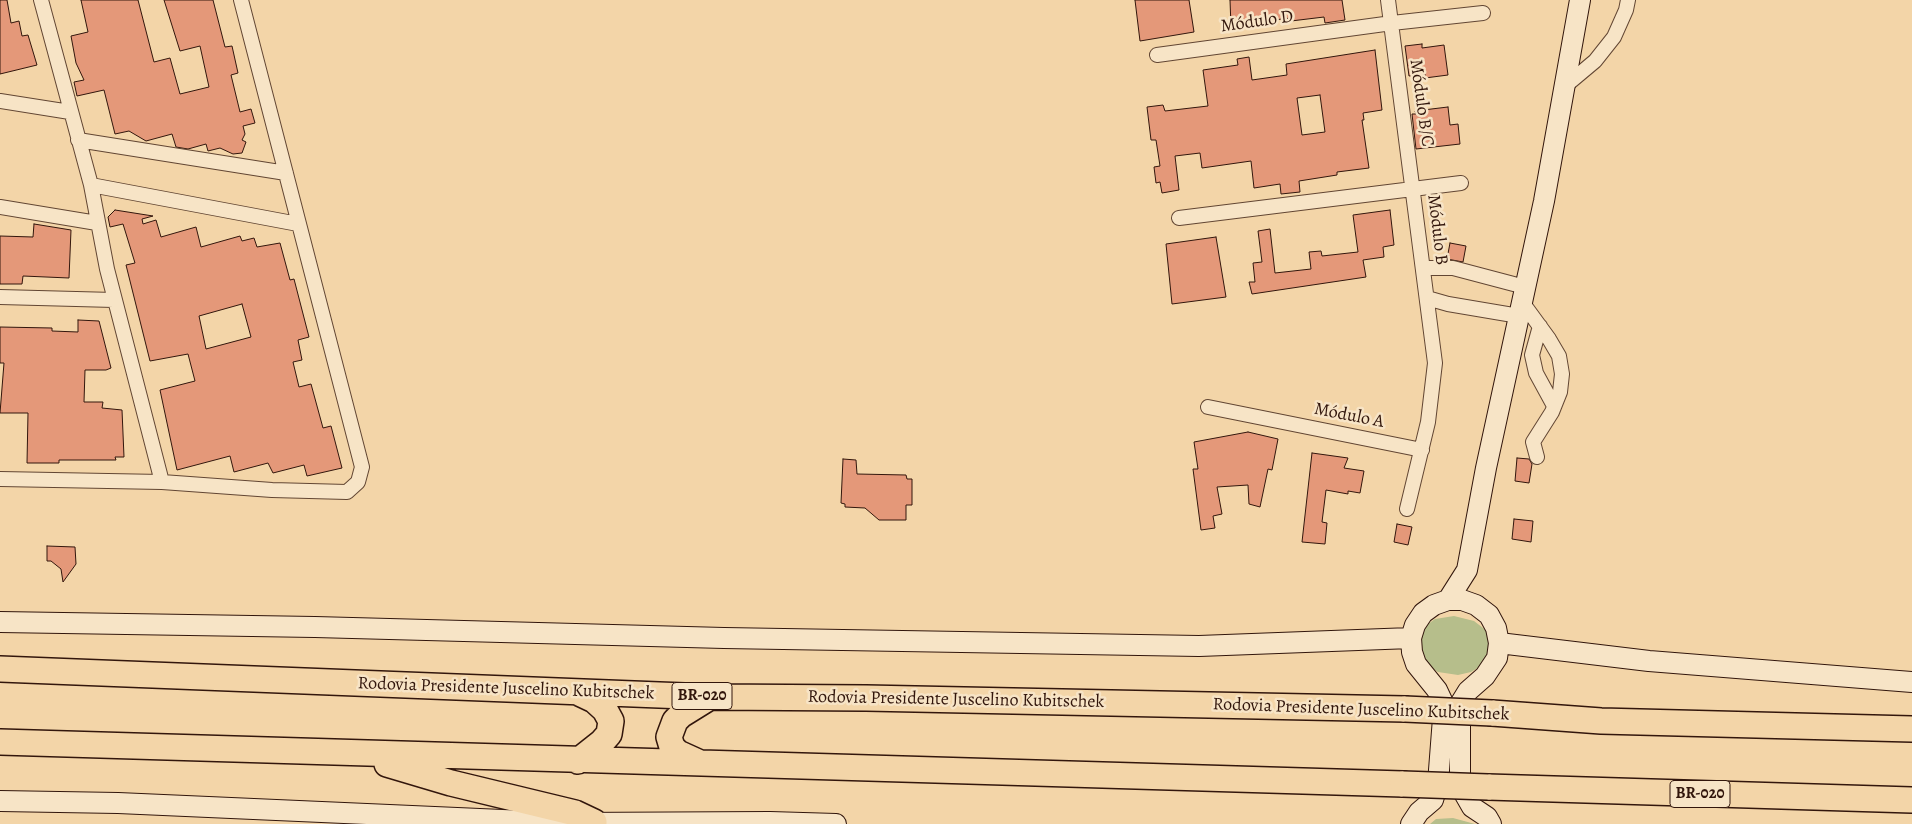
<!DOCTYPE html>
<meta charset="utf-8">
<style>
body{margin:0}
canvas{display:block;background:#f3d5a8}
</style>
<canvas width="1912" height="824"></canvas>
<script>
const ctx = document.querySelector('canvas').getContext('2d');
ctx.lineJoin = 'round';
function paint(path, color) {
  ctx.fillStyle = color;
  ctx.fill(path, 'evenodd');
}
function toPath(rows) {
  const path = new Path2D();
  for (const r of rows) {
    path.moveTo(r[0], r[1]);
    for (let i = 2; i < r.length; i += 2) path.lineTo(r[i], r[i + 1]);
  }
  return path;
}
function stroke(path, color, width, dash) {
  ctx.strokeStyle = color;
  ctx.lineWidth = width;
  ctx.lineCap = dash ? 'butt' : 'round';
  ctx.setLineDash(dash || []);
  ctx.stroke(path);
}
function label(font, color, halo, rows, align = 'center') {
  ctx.font = font + ' Alegreya,serif';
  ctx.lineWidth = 5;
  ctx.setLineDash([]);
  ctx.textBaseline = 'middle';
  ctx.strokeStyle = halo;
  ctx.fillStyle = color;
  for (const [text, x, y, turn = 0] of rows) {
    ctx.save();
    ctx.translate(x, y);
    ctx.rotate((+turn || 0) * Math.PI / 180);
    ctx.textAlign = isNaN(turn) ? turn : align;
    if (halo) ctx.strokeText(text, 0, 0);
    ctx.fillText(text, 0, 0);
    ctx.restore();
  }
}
paint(toPath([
 [1454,616,1474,621,1487,631,1493,646,1484,664,1471,672,1458,675,1438,672,1424,663,1418,637,1424,627,1435,619],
 [1453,818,1475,824,1430,824,1436,819]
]), '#b6be8b');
const building = toPath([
 [0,0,7,0,11,23,19,21,22,36,28,35,37,65,0,74,0,0],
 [81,0,138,0,154,62,170,58,180,94,209,87,200,46,180,51,164,0,213,0,225,47,232,46,238,73,231,75,240,112,251,109,255,123,243,126,245,134,242,140,246,142,242,153,233,154,220,148,208,151,206,144,188,149,176,147,172,134,146,141,129,131,115,134,104,90,77,96,74,82,84,80,76,63,71,36,88,32,81,0],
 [1135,0,1189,0,1194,32,1140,41,1135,0],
 [1230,0,1342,0,1345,20,1325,23,1324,17,1291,21,1287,18,1270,21,1270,23,1231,27,1230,0],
 [1422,44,1422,48,1444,45,1448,75,1425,78,1425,74,1409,76,1405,46,1422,44],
 [1375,50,1382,110,1363,113,1364,120,1362,120,1369,168,1337,172,1337,175,1299,181,1300,192,1281,194,1280,184,1254,188,1251,161,1202,168,1200,153,1175,156,1179,190,1162,193,1160,182,1156,183,1154,167,1160,166,1156,140,1151,140,1147,107,1163,105,1165,111,1208,106,1203,70,1238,65,1237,59,1249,57,1252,80,1287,75,1286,64,1375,50],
 [1320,95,1325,132,1302,135,1297,98,1320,95],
 [1448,107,1450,125,1458,124,1460,144,1416,149,1412,114,1416,114,1415,111,1448,107],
 [115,210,153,216,142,219,143,224,156,220,161,237,196,227,201,247,240,236,242,241,254,238,257,247,280,243,290,280,294,279,309,337,298,340,302,360,293,362,299,387,311,384,323,428,331,426,342,468,307,476,304,465,273,473,268,463,234,472,230,456,177,470,160,390,195,381,188,354,150,361,126,265,135,263,123,224,110,227,108,217,115,210],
 [242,304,251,337,206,349,199,316,242,304],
 [1390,210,1394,245,1383,247,1384,257,1363,260,1366,277,1252,294,1249,282,1255,282,1253,263,1262,262,1258,231,1270,229,1275,273,1311,269,1309,252,1321,251,1322,256,1358,252,1353,215,1390,210],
 [34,224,71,230,69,278,23,276,22,284,0,284,0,236,33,237,34,224],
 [1216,237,1226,297,1172,304,1166,244,1216,237],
 [1450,243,1466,246,1463,262,1447,259,1450,243],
 [78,320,99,321,111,368,106,370,85,370,84,402,103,402,102,408,122,410,124,457,115,457,116,460,59,460,59,463,27,463,28,413,0,413,4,363,0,363,0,327,52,328,52,331,78,332,78,320],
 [1248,432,1278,439,1272,470,1268,469,1260,507,1249,504,1248,485,1217,487,1222,514,1213,516,1215,528,1201,530,1193,469,1198,469,1194,442,1248,432],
 [1312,453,1348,458,1344,468,1364,471,1360,493,1348,491,1348,494,1326,490,1322,522,1327,523,1325,544,1302,542,1312,453],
 [1517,458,1529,459,1532,464,1529,483,1515,481,1517,458],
 [843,459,856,460,857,474,906,475,907,479,912,479,912,505,906,505,906,520,879,520,865,508,845,507,845,504,841,503,843,459],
 [1514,519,1533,521,1531,542,1512,539,1514,519],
 [1397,524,1412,527,1408,545,1394,542,1397,524],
 [47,546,75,547,76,564,63,582,61,569,51,561,47,561,47,546]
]);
paint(building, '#e49879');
stroke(building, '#32160c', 1);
const street = toPath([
 [41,0,91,185,107,269,162,482],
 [1388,0,1435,363,1428,422,1407,509],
 [1157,55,1392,23,1483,13],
 [1564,87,1595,61,1614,37,1626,10,1628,0],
 [0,101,70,112],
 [78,140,286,173],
 [91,185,298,224],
 [0,207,97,223],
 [1179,218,1461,183],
 [1423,268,1453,268,1525,287],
 [0,297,114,300],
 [1427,298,1448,304,1519,316],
 [1522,302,1549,339,1559,356,1562,374,1560,392,1552,412,1533,442,1537,457],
 [1540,326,1532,355,1536,373,1554,406],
 [1208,407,1422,450],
 [0,479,162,482,272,490,347,492,358,482,362,467,241,0]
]);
const secondary = toPath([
 [1448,600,1467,570,1486,468,1544,201,1580,0],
 [0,622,315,627,724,638,1199,646,1411,638],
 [1499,643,1649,661,1912,682],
 [0,801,118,803,570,823,770,822,836,824],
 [1411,824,1419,812,1433,800,1438,783,1444,705,1437,690,1416,664,1412,652,1411,638,1415,625,1423,613,1434,605,1448,600,1462,600,1476,605,1489,615,1496,628,1499,643,1497,658,1485,676,1468,691,1460,704,1460,786,1472,807,1487,817,1491,824]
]);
const highway = toPath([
 [0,669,710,697,866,698,1405,709],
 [577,692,594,700,605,710,611,721,609,734,602,742,578,761],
 [1492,713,1601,721,1912,729],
 [0,742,1403,784],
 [700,763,678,753,672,747,669,737,675,721,681,715,710,697],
 [387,764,451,783,575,813,594,822],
 [1488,787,1912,800]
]);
stroke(street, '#624633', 16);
stroke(secondary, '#32160c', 22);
stroke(highway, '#32160c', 28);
stroke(street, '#f7e4c6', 14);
stroke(secondary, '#f7e4c6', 20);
stroke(highway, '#f3d5a8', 25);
const highwayBridge = toPath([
 [1405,709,1492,713],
 [1403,784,1488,787]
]);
stroke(highwayBridge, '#32160c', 28, []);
stroke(highwayBridge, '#f3d5a8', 25);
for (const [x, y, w] of [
 [702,696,60],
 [1700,794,60]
]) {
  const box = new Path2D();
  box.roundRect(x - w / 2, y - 13.5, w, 27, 4);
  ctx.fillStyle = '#f7e4c6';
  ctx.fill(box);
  stroke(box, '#32160c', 1);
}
label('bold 16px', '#32160c', null, [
 ["BR-020",702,696],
 ["BR-020",1700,794]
]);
label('18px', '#32160c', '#f7e4c6', [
 ["Módulo D",1257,22,-8],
 ["Módulo B/C",1421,103,82],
 ["Módulo B",1437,230,83],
 ["Módulo A",1349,416,11],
 ["Rodovia Presidente Juscelino Kubitschek",506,689,2],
 ["Rodovia Presidente Juscelino Kubitschek",956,700,1],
 ["Rodovia Presidente Juscelino Kubitschek",1361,710,2]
]);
</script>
